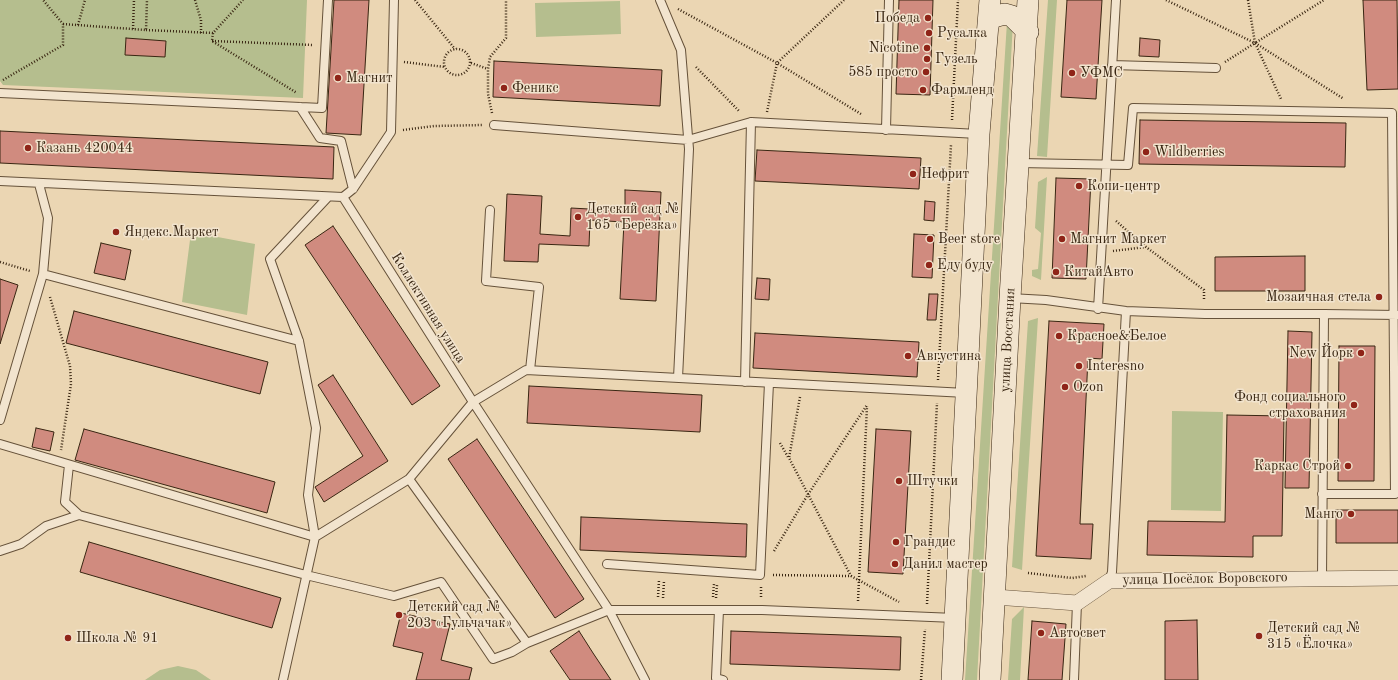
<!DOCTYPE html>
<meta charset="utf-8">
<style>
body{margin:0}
canvas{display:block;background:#ebd6b3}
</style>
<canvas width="1398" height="680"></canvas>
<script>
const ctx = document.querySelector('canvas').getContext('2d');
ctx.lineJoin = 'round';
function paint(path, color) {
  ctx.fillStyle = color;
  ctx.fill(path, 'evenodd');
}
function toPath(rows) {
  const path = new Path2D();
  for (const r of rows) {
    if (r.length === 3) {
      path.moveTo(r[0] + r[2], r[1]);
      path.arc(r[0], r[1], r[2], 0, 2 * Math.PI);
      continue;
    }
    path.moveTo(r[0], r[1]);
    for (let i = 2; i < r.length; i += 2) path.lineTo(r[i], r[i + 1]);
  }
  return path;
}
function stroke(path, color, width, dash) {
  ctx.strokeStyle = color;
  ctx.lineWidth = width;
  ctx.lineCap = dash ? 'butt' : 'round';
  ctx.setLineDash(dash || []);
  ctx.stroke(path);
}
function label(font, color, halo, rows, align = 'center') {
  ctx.font = font + ' "Old Standard TT",serif';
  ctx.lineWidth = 3;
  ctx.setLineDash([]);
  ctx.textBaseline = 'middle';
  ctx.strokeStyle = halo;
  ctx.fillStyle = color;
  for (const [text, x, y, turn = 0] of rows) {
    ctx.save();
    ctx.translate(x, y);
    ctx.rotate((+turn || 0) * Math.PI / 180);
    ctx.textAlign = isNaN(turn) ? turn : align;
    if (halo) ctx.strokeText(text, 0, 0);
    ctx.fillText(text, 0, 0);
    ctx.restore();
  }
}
paint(toPath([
 [0,0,307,0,303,98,3,85,0,81],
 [1048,0,1057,0,1047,157,1037,156],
 [620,1,621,34,536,37,535,3],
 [1007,22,1013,22,977,680,965,680],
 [1047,177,1041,280,1032,276,1032,270,1038,269,1041,233,1035,228,1038,182],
 [191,232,255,244,247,315,182,302],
 [1038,318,1022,570,1012,567,1028,321],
 [1172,411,1223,412,1221,511,1171,510],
 [1024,607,1020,680,1008,680,1012,619],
 [178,666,196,670,211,680,145,680,160,670]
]), '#b5be8e');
const building = toPath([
 [334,0,369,0,361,135,326,133,334,0],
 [899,0,933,0,930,95,896,94,899,0],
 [1067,0,1102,0,1096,99,1061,97,1067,0],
 [1363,0,1397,0,1398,89,1367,90,1363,0],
 [126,38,166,41,165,57,125,55,126,38],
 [1140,38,1160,40,1159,57,1139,56,1140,38],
 [494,61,662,70,660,106,493,97,494,61],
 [1140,120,1346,123,1345,167,1139,164,1140,120],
 [0,131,334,147,333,179,0,163,0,131],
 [757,150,921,158,919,189,755,181,757,150],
 [1056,178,1091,179,1086,279,1052,278,1056,178],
 [625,190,661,192,656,301,620,299,624,222,590,220,589,246,539,244,538,262,504,261,507,194,542,196,540,234,570,236,571,208,625,211,625,190],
 [925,201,935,202,934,221,924,220,925,201],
 [333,226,440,386,412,405,305,245,333,226],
 [914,234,934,235,932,278,912,277,914,234],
 [101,243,131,250,125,280,94,273,101,243],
 [1305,256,1305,291,1215,291,1215,257,1305,256],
 [757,278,770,279,769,300,755,299,757,278],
 [0,279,18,285,0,344,0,279],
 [929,294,938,294,936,320,927,320,929,294],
 [74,311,268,362,260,394,66,343,74,311],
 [1049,321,1104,324,1102,359,1088,358,1080,524,1093,524,1091,559,1036,556,1049,321],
 [1288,331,1312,332,1309,488,1285,488,1288,331],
 [755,333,919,342,917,377,753,368,755,333],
 [1339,346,1375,346,1374,481,1338,481,1339,346],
 [333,375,388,461,324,502,315,487,363,456,318,385,333,375],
 [529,386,702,395,700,432,527,423,529,386],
 [1227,415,1284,416,1282,536,1253,536,1253,557,1147,555,1148,521,1225,522,1227,415],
 [36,428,54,432,50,451,32,447,36,428],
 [84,429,275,482,267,513,75,460,84,429],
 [876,429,911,431,903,574,868,572,876,429],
 [477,439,584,599,555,618,448,459,477,439],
 [1336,510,1398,510,1398,543,1336,543,1336,510],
 [581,517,747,524,746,557,580,550,581,517],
 [89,542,281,598,272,628,80,572,89,542],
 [401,613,450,624,441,660,472,668,469,680,416,680,423,653,393,646,401,613],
 [1197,620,1198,680,1165,680,1165,621,1197,620],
 [1032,621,1066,624,1062,680,1028,680,1032,621],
 [579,631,593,653,611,680,570,680,550,651,579,631],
 [731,631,901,637,900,670,730,664,731,631]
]);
paint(building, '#d08b7f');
stroke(building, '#392612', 1);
const service = toPath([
 [394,0,391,132,353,189,343,197,473,402,609,610,645,680],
 [660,0,681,50,689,149,678,378],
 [1112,65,1216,68],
 [0,93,322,108,328,0],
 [300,107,320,138,341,141,353,189],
 [751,122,978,134],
 [494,125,688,140,751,122,745,382],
 [886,130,889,0],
 [1019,163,1128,165,1133,108,1392,113,1395,494,1322,494],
 [0,181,343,197],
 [490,210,486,281,539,287,530,370],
 [43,274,299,341],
 [1010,298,1046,300,1126,311,1205,314,1324,314,1322,578],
 [1098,309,1116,0],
 [1324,314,1398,315],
 [0,420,43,274,48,218,39,184],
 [0,444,315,537,308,495,316,428,299,341,270,259,328,197],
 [69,465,65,502,79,515,306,575,394,596,441,582,493,659,512,652,527,643,609,610,762,610,955,618],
 [409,479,527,643],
 [0,551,21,544,46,526,79,515],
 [607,564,760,575,769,383],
 [1109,581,1112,572,1126,311],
 [719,610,716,678,723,680],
 [283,680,315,537,409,479,473,402,526,370,966,393],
 [1074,680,1077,603]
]);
const minor = toPath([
 [995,597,1077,603,1109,581,1398,578]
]);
const secondary = toPath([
 [987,33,989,21,993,17,1005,14,1012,16,1028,32],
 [952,680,979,134,990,0],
 [990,680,1010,298,1028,0]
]);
stroke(service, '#66523a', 10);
stroke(minor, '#66523a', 16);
stroke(secondary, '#392612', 22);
stroke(toPath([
 [195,0,201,20,201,33],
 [415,0,455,49],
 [1166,0,1255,43,1344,99],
 [1248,0,1255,43,1324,0],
 [678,9,777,63,861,114],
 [63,24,146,30,147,0],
 [78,25,85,0],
 [133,29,134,0],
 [146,30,213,33,243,0],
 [213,33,212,41,297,93],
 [212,41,313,45],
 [457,62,13],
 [404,62,445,67],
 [1225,62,1255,43,1281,99],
 [471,63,488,69],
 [696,67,740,112],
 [3,80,63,45,63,24,43,0],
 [767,112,777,63,844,0],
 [492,113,488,94,488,69,490,57,506,38,506,0],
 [952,120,958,0],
 [403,130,434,126,482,125],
 [1116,221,1146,247,1204,290,1204,301],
 [1113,251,1145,247],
 [0,262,30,271],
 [50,297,70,366,71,384,61,450],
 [938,380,951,145],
 [800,397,789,458,851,576],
 [780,443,788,457],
 [774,551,807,496,867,405],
 [1028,573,1072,578,1086,576],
 [773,575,851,576,899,602],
 [761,587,761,598],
 [658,597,659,580],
 [713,597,714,584],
 [663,598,664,581],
 [716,598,717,585],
 [858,601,867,406],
 [927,604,937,403],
 [921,680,925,629]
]), '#392612', 2.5, [1, 2]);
stroke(service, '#f2e4ce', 8);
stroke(minor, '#f2e4ce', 15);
stroke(secondary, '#f2e4ce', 21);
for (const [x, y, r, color] of [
 [928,18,4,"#8f2418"],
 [929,33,4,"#8f2418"],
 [927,48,4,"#8f2418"],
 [927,59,4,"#8f2418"],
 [926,72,4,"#8f2418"],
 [1072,73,4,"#8f2418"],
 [338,78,4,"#8f2418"],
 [504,88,4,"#8f2418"],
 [923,90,4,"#8f2418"],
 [28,148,4,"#8f2418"],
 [1146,152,4,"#8f2418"],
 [913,174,4,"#8f2418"],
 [1079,186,4,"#8f2418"],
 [578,217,4,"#8f2418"],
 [116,232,4,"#8f2418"],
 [930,239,4,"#8f2418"],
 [1062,239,4,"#8f2418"],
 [929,265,4,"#8f2418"],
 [1056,272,4,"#8f2418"],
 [1379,297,4,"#8f2418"],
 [1059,336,4,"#8f2418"],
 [1361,353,4,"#8f2418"],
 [908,356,4,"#8f2418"],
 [1079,366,4,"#8f2418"],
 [1065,387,4,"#8f2418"],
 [1354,405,4,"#8f2418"],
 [1348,466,4,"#8f2418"],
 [899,481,4,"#8f2418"],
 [1351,514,4,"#8f2418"],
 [896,542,4,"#8f2418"],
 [895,564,4,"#8f2418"],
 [399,615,4,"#8f2418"],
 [1041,633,4,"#8f2418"],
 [1259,636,4,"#8f2418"],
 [68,638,4,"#8f2418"]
]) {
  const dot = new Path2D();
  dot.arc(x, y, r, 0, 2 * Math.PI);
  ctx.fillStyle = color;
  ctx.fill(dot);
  stroke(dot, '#f2e4ce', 1.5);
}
label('14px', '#392612', '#f2e4ce', [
 ["Победа",920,18,"right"],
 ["Русалка",937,33],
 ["Nicotine",919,48,"right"],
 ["Гузель",935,59],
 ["585 просто",918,72,"right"],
 ["УФМС",1080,73],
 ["Магнит",346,78],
 ["Феникс",512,88],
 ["Фармленд",931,90],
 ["Казань 420044",36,148],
 ["Wildberries",1154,152],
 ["Нефрит",921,174],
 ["Копи-центр",1087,186],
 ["Детский сад №",586,209],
 ["165 «Берёзка»",586,225],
 ["Яндекс.Маркет",124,232],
 ["Beer store",938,239],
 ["Магнит Маркет",1070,239],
 ["Еду буду",937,265],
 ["КитайАвто",1064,272],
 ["Мозаичная стела",1371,297,"right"],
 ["Красное&Белое",1067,336],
 ["New Йорк",1353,353,"right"],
 ["Августина",916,356],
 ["Interesno",1087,366],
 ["Ozon",1073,387],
 ["Фонд социального",1346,397,"right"],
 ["страхования",1346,413,"right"],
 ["Каркас Строй",1340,466,"right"],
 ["Штучки",907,481],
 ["Манго",1343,514,"right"],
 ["Грандис",904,542],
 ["Данил мастер",903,564],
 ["Детский сад №",407,607],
 ["203 «Гульчачак»",407,623],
 ["Детский сад №",1267,628],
 ["315 «Ёлочка»",1267,644],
 ["Автосвет",1049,633],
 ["Школа № 91",76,638]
], 'left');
label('14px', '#392612', '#f2e4ce', [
 ["Коллективная улица",428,308,58],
 ["улица Восстания",1008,340,-87],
 ["улица Посёлок Воровского",1205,579,-1]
]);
</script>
